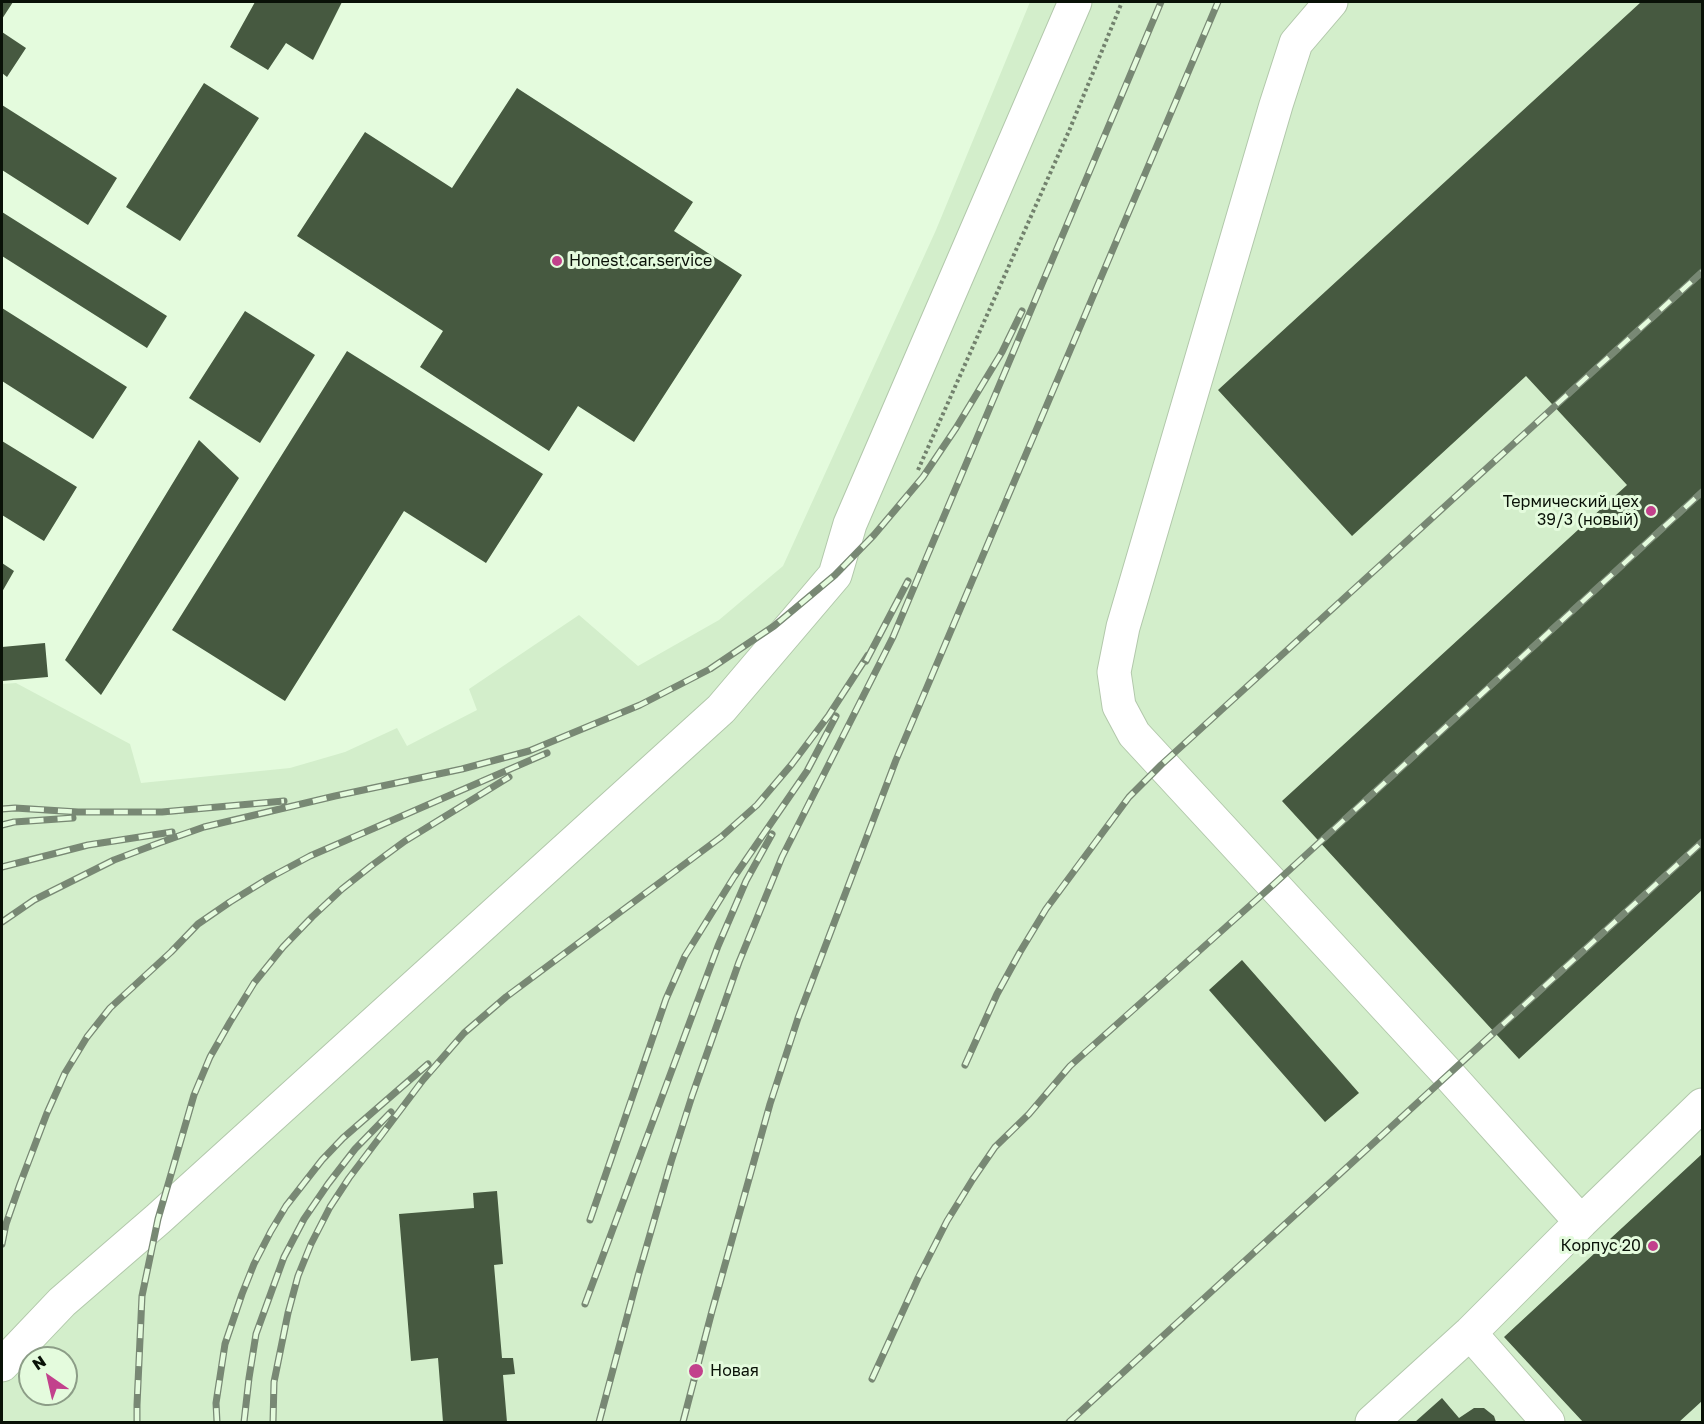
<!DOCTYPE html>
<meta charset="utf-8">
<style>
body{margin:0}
#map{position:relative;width:1704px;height:1424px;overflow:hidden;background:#e4fbdd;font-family:"Golos Text",sans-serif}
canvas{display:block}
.frame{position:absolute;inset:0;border:3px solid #091107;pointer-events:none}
.north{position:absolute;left:18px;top:1346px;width:60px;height:60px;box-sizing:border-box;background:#e4fbdd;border:2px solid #8c9d87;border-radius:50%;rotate:326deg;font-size:16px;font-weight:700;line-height:24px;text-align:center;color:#091107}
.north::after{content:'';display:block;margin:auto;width:21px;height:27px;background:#c2418c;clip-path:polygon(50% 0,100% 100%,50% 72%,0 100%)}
</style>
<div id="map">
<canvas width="1704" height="1424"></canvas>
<div class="frame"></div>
<div class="north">N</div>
</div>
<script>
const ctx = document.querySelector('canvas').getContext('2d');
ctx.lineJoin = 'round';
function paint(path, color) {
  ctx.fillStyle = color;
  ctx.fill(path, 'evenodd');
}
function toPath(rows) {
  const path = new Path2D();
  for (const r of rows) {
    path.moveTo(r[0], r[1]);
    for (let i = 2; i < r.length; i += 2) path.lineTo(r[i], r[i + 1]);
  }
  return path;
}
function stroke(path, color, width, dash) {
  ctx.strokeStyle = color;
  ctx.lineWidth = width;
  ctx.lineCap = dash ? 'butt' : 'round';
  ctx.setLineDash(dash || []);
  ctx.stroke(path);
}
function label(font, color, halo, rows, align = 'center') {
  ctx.font = font + ' "Golos Text",sans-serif';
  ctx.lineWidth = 6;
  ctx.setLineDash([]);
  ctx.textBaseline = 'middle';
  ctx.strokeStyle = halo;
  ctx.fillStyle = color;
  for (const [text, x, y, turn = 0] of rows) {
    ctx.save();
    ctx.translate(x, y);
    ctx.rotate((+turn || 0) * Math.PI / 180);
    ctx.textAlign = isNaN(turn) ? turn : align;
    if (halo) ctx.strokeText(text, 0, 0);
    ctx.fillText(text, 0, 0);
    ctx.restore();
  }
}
paint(toPath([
 [1030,2,1702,2,1702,1422,2,1422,2,684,16,683,130,744,141,783,290,768,345,752,397,728,407,746,477,710,469,689,579,615,638,666,719,620,783,566,936,230],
 [30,1358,66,1358,66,1394,30,1394]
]), '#d3eecb');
paint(toPath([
 [2,2,13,2,2,19],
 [255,2,342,2,313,60,286,43,268,70,230,47],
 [1641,2,1702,2,1702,890,1519,1059,1282,801,1627,485,1526,376,1352,536,1218,390],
 [2,32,26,48,7,77,2,73],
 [204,83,259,118,180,241,126,207],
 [517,88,693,202,674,231,742,275,634,442,578,406,549,451,420,367,443,331,297,236,365,132,452,188],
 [2,105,117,178,88,225,2,170],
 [2,212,167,316,147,348,2,256],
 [2,308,127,387,93,439,2,381],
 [245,311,315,355,260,443,189,398],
 [347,351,543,474,486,563,404,511,285,701,172,630],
 [199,440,239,478,101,695,65,660],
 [2,441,77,487,44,541,2,515],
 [2,563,14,571,2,592],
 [45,643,48,677,2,681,2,647],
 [1242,960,1359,1093,1325,1122,1209,990],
 [1702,1154,1702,1401,1679,1422,1583,1422,1504,1337],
 [497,1191,503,1264,494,1265,502,1358,513,1358,515,1374,503,1375,507,1422,443,1422,438,1358,411,1361,399,1214,474,1208,473,1193],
 [1442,1398,1459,1418,1474,1408,1484,1408,1494,1416,1496,1422,1415,1422]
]), '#465940');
const minor = toPath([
 [1331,2,1296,43,1276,105,1123,627,1114,672,1119,706,1134,734,1449,1075,1581,1222,1702,1105],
 [1470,1333,1548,1422],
 [2,1365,62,1302,158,1219,721,709,835,575,850,524,1075,2],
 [1372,1422,1470,1333,1581,1222]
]);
stroke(minor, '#b2c8ab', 35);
stroke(toPath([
 [918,470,1069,131,1122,2]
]), '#72816d', 4, [3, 3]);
stroke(minor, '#fff', 33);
const rail = toPath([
 [866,661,908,581],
 [2,809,15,808,78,812,162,812,284,801],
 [2,825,14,822,73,818],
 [2,867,88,845,172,832],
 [2,922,34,900,114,860,159,843,204,827,335,796,462,769,529,751,640,705,710,669,774,626,835,575,874,535,923,477,956,428,1002,352,1022,311],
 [965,1065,997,994,1020,952,1046,909,1129,797,1161,765,1702,272],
 [590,1220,666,999,685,956,734,877,807,771,836,716],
 [2,1244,6,1224,20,1184,47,1113,65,1073,87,1037,110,1008,171,952,198,924,230,902,269,878,310,856,547,753],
 [585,1304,718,946,746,881,772,834],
 [872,1379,918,1278,947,1221,973,1179,995,1147,1029,1114,1070,1066,1273,885,1702,492],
 [137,1422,137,1405,142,1296,158,1219,194,1095,210,1057,230,1022,254,983,283,947,312,917,342,889,371,866,405,841,509,777],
 [217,1422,216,1403,225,1344,242,1294,254,1264,271,1231,286,1206,322,1160,343,1138,428,1064],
 [244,1422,249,1378,256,1334,284,1257,304,1219,328,1184,355,1149,391,1112],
 [273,1422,274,1382,288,1313,298,1276,311,1244,330,1207,349,1178,423,1080,464,1033,506,997,721,837,757,805,792,764,829,715,868,655],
 [599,1422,638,1276,671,1162,692,1096,739,962,782,857,893,637,1161,2],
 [683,1422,712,1311,770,1104,798,1018,896,760,1218,2],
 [1069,1422,1702,842]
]);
stroke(rail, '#788874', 7);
stroke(rail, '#e4fbdd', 4.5, [14]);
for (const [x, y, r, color] of [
 [557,261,6,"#c2418c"],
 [1651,511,6,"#c2418c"],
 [1653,1246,6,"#c2418c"],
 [696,1371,8,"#c2418c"]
]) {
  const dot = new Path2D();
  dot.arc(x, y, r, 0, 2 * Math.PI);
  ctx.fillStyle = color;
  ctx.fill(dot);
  stroke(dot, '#e4fbdd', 2);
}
label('16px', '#091107', '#e4fbdd', [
 ["Honest.car.service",569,261],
 ["Термический цех",1639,502,"right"],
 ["39/3 (новый)",1639,520,"right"],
 ["Корпус 20",1641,1246,"right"],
 ["Новая",710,1371]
], 'left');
</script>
